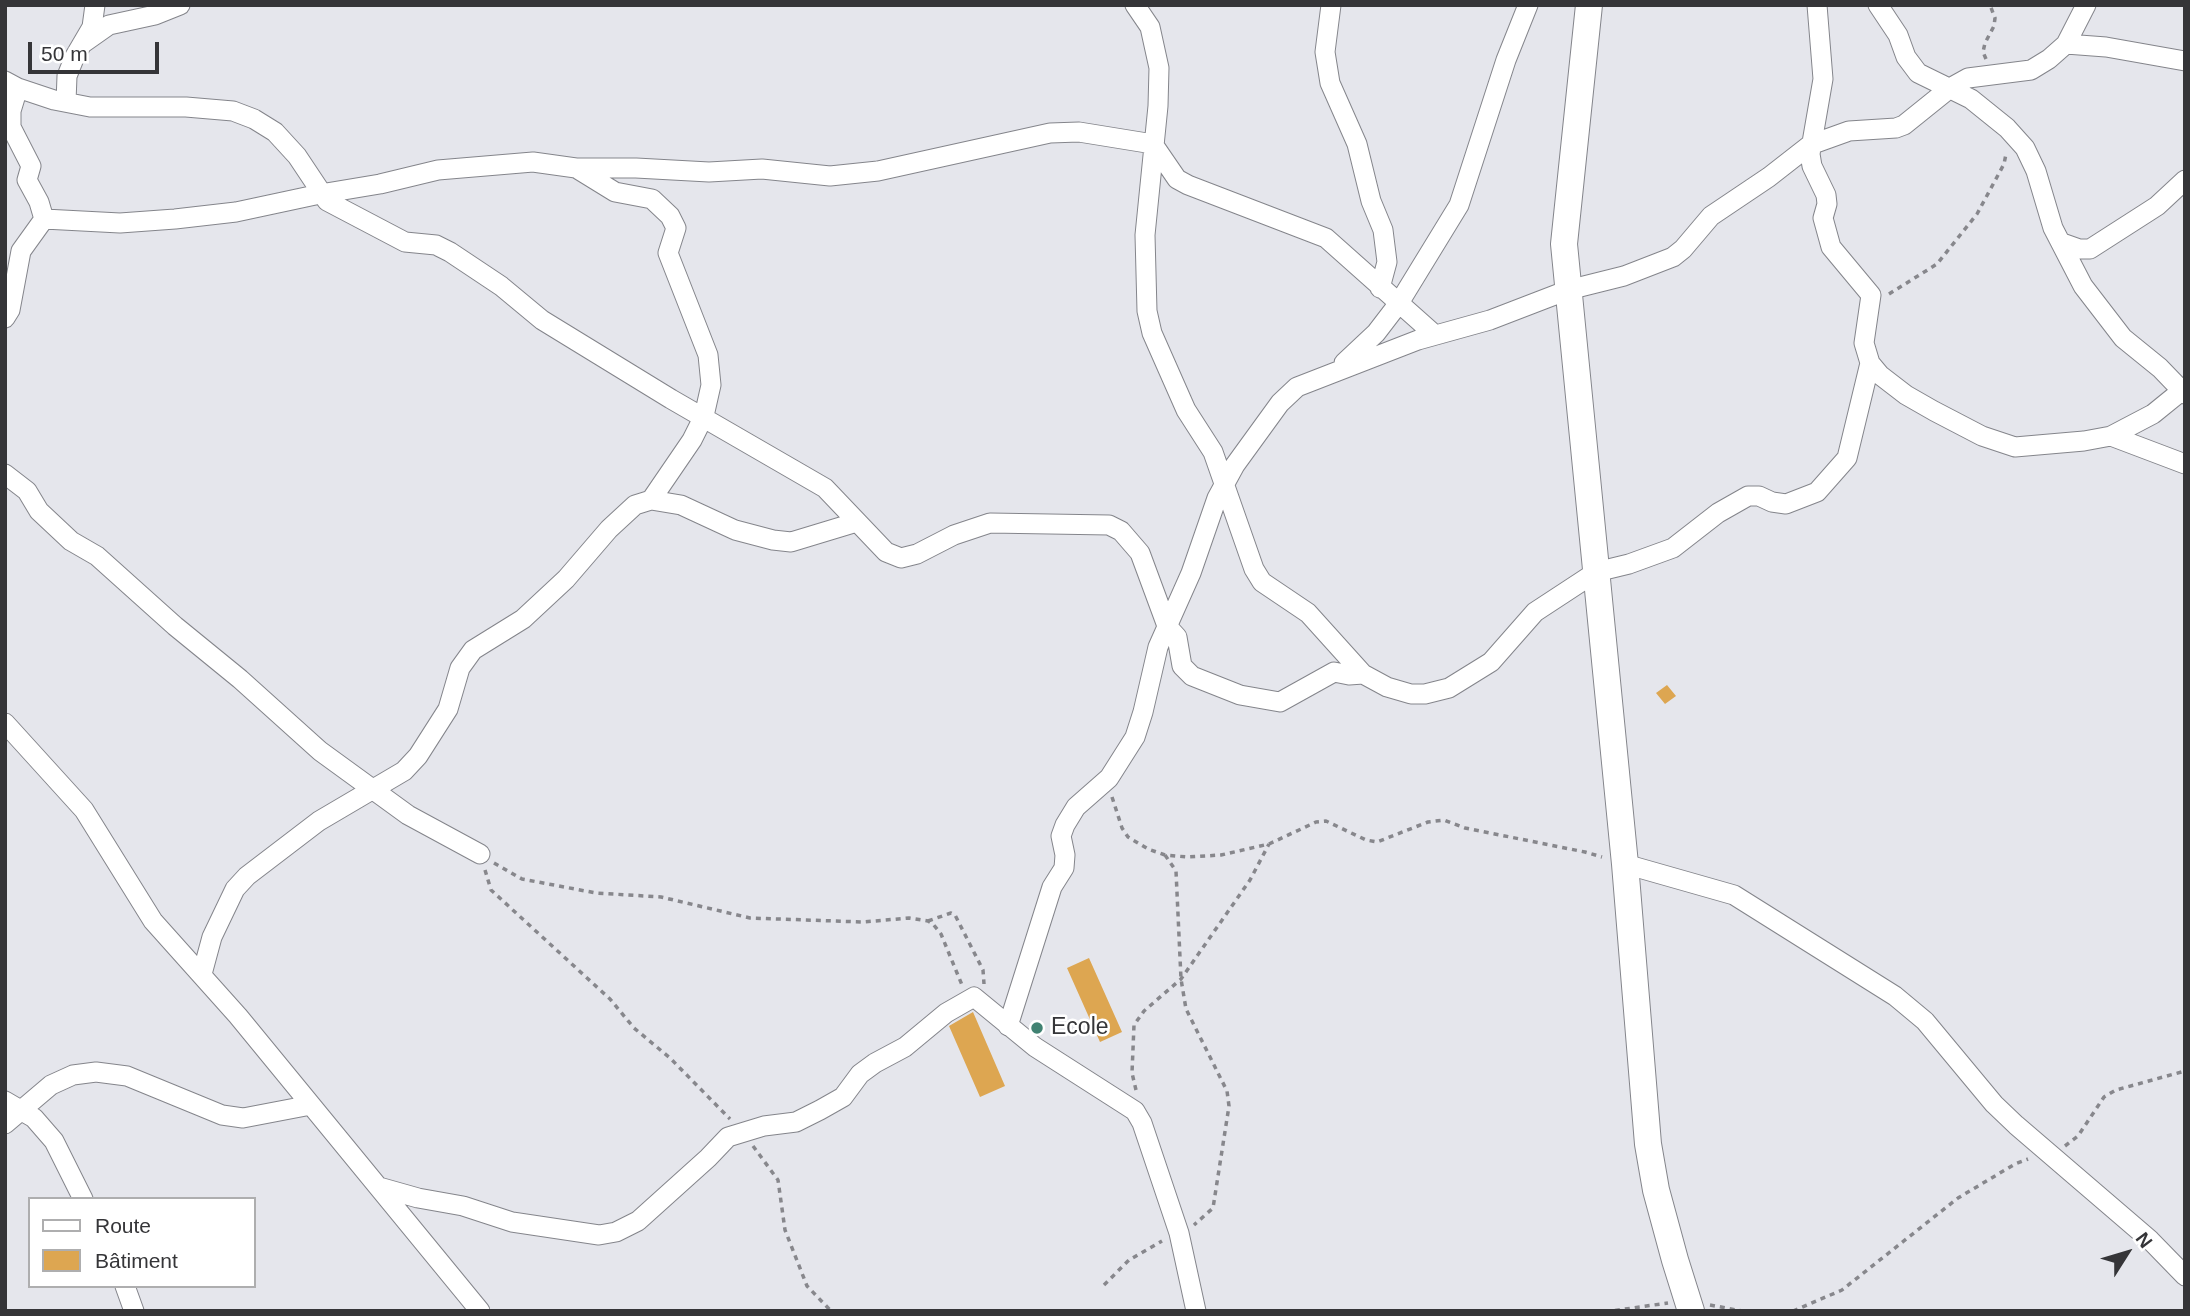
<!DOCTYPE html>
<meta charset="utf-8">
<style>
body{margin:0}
#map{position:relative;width:2190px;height:1316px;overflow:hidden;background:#e5e6ec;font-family:Helvetica,sans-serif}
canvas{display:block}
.frame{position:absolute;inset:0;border:7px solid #353538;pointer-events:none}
.legend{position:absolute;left:28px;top:1197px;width:228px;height:91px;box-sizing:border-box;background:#fff;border:2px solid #aeaeaf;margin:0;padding:9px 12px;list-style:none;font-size:21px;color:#353538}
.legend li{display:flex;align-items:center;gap:14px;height:35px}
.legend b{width:35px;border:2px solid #aeaeaf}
.north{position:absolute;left:2092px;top:1218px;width:70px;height:70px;-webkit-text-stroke:5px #fff;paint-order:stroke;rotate:53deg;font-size:19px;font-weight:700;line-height:28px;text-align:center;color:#353538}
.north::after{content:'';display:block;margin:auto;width:24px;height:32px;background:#353538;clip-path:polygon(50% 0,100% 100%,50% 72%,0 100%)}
.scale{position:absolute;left:28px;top:42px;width:131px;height:32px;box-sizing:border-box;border:4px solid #353538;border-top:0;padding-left:9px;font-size:21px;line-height:24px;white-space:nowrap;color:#353538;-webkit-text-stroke:5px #fff;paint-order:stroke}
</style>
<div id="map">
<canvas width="2190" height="1316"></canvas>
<div class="frame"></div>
<ul class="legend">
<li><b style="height:9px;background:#fff"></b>Route</li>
<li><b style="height:19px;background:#dda651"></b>Bâtiment</li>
</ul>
<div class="north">N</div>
<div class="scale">50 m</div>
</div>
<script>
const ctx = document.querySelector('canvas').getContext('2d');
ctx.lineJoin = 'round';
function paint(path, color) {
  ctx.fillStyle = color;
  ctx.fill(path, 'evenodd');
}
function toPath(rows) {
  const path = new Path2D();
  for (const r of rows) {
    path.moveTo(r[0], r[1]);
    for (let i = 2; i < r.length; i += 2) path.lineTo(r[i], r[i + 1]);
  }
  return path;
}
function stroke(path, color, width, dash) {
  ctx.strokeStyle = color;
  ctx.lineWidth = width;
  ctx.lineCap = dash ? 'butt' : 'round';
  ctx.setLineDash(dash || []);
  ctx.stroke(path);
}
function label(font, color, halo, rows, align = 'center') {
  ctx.font = font + ' Helvetica,sans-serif';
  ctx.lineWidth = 5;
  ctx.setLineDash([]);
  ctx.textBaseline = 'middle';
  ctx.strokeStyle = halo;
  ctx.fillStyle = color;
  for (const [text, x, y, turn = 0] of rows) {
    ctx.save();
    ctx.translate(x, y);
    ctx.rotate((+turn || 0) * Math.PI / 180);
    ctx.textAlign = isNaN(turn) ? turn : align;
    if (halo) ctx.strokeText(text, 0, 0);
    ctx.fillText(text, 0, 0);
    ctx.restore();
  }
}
paint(toPath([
 [1667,685,1676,696,1665,704,1656,693],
 [1089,958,1122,1032,1100,1042,1067,968],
 [973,1012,1005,1086,980,1097,949,1026]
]), '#dda651');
const street = toPath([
 [1135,5,1150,27,1159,68,1158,106,1145,235,1147,311,1152,333,1186,410,1213,452,1254,569,1262,582,1308,613,1363,674,1387,687,1411,694,1425,694,1449,688,1491,662,1535,612,1596,572,1629,564,1673,548,1718,513,1748,496,1759,496,1772,502,1786,504,1817,492,1847,458,1870,363],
 [1331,5,1325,52,1330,83,1357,144,1371,201,1383,230,1387,262,1380,288],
 [1817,5,1823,79,1810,154,1812,166,1826,195,1827,204,1823,218,1831,247,1871,295,1864,343,1870,363,1880,375,1906,395,1934,411,1982,436,2015,447,2084,441,2111,436,2153,414,2185,388],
 [1878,5,1898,35,1906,57,1918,73,1971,99,2007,128,2025,148,2036,171,2053,228,2083,286,2123,338,2160,368,2185,394],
 [82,44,109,25,155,15,180,5],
 [2066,44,2106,47,2185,61],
 [5,81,18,88,54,100,90,107,186,107,233,111,254,119,275,132,297,156,327,201,405,242,436,245,450,252,501,286,542,320,671,399,825,488,886,552,901,558,917,554,954,535,990,523,1109,525,1121,531,1140,553,1167,626,1177,637,1182,666,1192,676,1240,695,1280,702,1334,672,1349,675,1363,674],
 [66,102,67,76,75,56,92,27,95,5],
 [576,168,636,168,709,172,762,169,830,176,878,171,1050,133,1079,132,1153,144,1177,179,1188,185,1326,238,1435,335],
 [44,219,120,223,175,219,236,212,320,194,380,184,438,170,533,162,576,168,615,192,652,199,670,216,676,228,668,253,708,355,711,385,704,416,692,440,651,500],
 [2062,243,2079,249,2090,249,2157,206,2185,180],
 [5,318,10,310,21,251,44,219,39,202,27,180,31,166,11,127,11,111,18,88],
 [1344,363,1376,333,1399,303,1459,205,1506,60,1528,5],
 [2111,436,2185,464],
 [5,474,27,491,39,511,71,541,97,556,175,626,240,679,320,751,408,815,480,854],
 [5,723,84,810,153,921,238,1016,480,1311],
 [1625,864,1734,895,1895,996,1925,1021,1994,1104,2016,1125,2150,1240,2185,1276],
 [202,974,212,937,235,889,247,876,319,821,404,771,418,756,448,709,460,668,473,650,523,619,566,579,609,529,635,505,651,500,681,505,735,530,773,540,791,542,857,522],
 [1008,1026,1052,887,1064,868,1065,855,1061,836,1065,825,1076,807,1109,778,1135,737,1143,712,1158,647,1191,573,1217,498,1235,465,1280,403,1297,387,1418,340,1490,320,1568,290,1624,276,1673,257,1683,249,1711,216,1769,177,1810,145,1849,131,1896,128,1904,125,1950,88,1968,78,2031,70,2049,59,2066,44,2086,5],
 [5,1101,34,1118,54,1141,83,1199],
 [5,1124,51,1085,73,1075,96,1072,127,1076,222,1115,243,1118,311,1105],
 [379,1187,418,1198,463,1206,512,1222,599,1235,616,1232,638,1221,708,1158,728,1137,764,1126,796,1122,820,1110,843,1097,860,1074,875,1063,905,1047,946,1013,974,997,1035,1047,1135,1111,1142,1123,1179,1233,1196,1311],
 [125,1286,134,1311]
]);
const secondary = toPath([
 [1589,5,1564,244,1625,864,1648,1144,1656,1190,1675,1260,1691,1311]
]);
stroke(street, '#84858b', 21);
stroke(secondary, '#84858b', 28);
stroke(toPath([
 [1986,59,1983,52,1985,43,1994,26,1995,18,1990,5],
 [1889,294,1937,264,1977,214,2004,164,2006,154],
 [1112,797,1122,828,1128,837,1148,849,1165,855,1187,857,1221,855,1269,844,1316,822,1326,821,1366,840,1377,842,1428,822,1444,820,1465,828,1585,852,1602,857],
 [1165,855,1176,871,1181,979,1186,1009,1227,1091,1229,1106,1213,1208,1194,1225],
 [494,863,522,879,596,893,661,897,750,918,863,922,909,918,928,921,933,924,941,934,962,985],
 [485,870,491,890,610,999,634,1028,670,1058,730,1119],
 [928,921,951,913,955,915,983,970,984,984],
 [1136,1090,1132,1073,1134,1025,1144,1011,1181,979,1250,880,1269,844],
 [753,1146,778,1180,785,1230,807,1286,831,1311],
 [2065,1146,2078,1136,2104,1097,2116,1090,2185,1071],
 [1104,1285,1129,1260,1162,1241],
 [1710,1305,1742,1311],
 [1585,1311,1611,1311,1668,1303],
 [1793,1311,1842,1290,1958,1198,2015,1164,2028,1159]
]), '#87878c', 3.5, [5, 5]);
stroke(street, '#fff', 19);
stroke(secondary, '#fff', 26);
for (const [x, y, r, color] of [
 [1037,1028,7,"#418272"]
]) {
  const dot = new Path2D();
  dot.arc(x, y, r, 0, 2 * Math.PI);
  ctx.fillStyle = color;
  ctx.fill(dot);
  stroke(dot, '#fff', 2.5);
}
label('23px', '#353538', '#fff', [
 ["Ecole",1051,1028]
], 'left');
</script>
